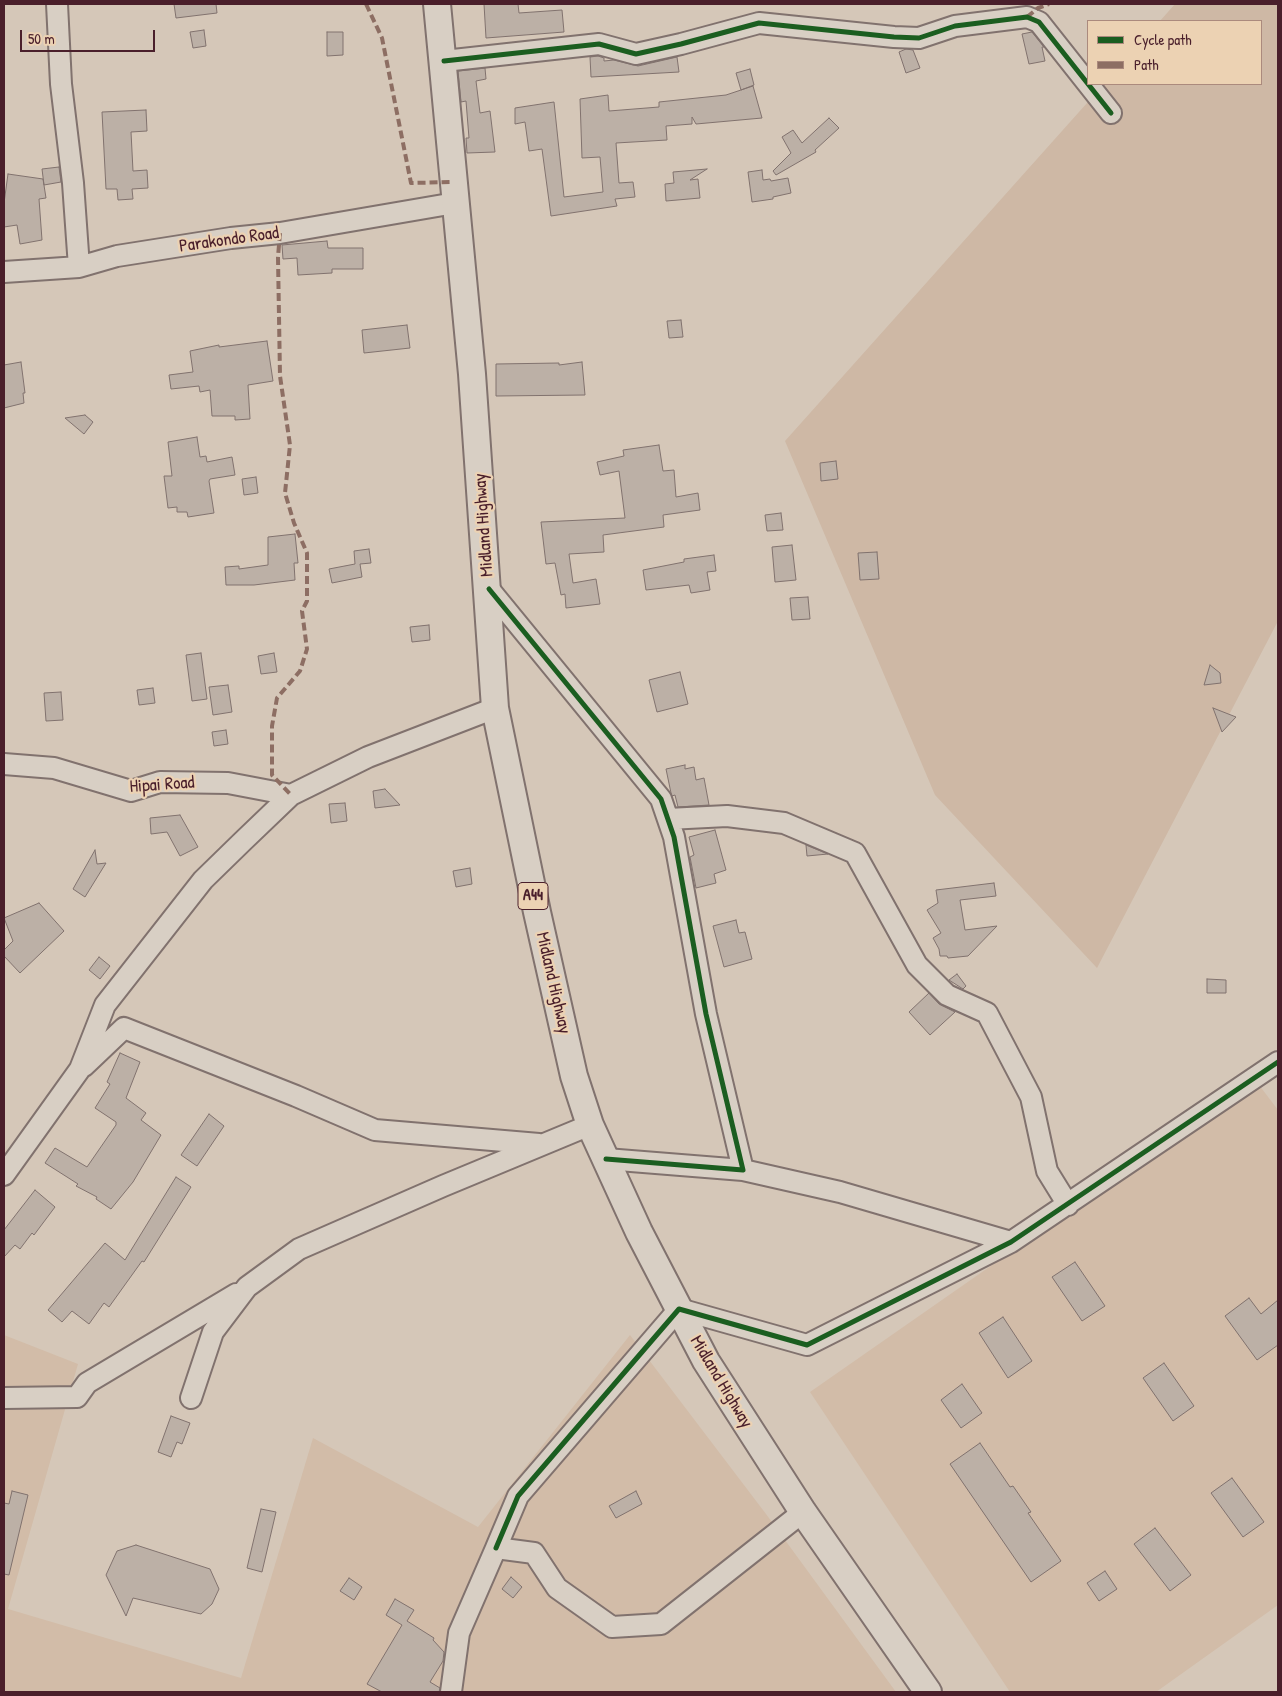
<!DOCTYPE html>
<style>
body{margin:0}
#map{position:relative;width:1282px;height:1696px;overflow:hidden;background:#d5c7b8;font-family:"Patrick Hand",sans-serif}
canvas{display:block}
.frame{position:absolute;inset:0;border:5px solid #4a1f2b;pointer-events:none}
.legend{position:absolute;left:1087px;top:20px;width:175px;height:65px;box-sizing:border-box;background:#ecd2b3;border:1px solid #ab8a7d;margin:0;padding:6px 9px;list-style:none;font-size:15px;color:#4a1f2b}
.legend li{display:flex;align-items:center;gap:10px;height:25px}
.legend b{width:25px;border:1px solid #ab8a7d}
.scale{position:absolute;left:20px;top:30px;width:135px;height:22px;box-sizing:border-box;border:2px solid #4a1f2b;border-top:0;padding-left:6px;font-size:15px;line-height:18px;white-space:nowrap;color:#4a1f2b;-webkit-text-stroke:4px #ecd2b3;paint-order:stroke}
</style>
<div id="map">
<canvas width="1282" height="1696"></canvas>
<div class="frame"></div>
<ul class="legend">
<li><b style="height:6px;background:#1b5e20"></b>Cycle path</li>
<li><b style="height:6px;background:#8d6e63"></b>Path</li>
</ul>
<div class="scale">50 m</div>
</div>
<script>
const ctx = document.querySelector('canvas').getContext('2d');
ctx.lineJoin = 'round';
function paint(path, color) {
  ctx.fillStyle = color;
  ctx.fill(path, 'evenodd');
}
function toPath(rows) {
  const path = new Path2D();
  for (const r of rows) {
    path.moveTo(r[0], r[1]);
    for (let i = 2; i < r.length; i += 2) path.lineTo(r[i], r[i + 1]);
  }
  return path;
}
function stroke(path, color, width, dash) {
  ctx.strokeStyle = color;
  ctx.lineWidth = width;
  ctx.lineCap = dash ? 'butt' : 'round';
  ctx.setLineDash(dash || []);
  ctx.stroke(path);
}
function label(font, color, halo, rows, align = 'center') {
  ctx.font = font + ' "Patrick Hand",sans-serif';
  ctx.lineWidth = 4.5;
  ctx.setLineDash([]);
  ctx.textBaseline = 'middle';
  ctx.strokeStyle = halo;
  ctx.fillStyle = color;
  for (const [text, x, y, turn = 0] of rows) {
    ctx.save();
    ctx.translate(x, y);
    ctx.rotate((+turn || 0) * Math.PI / 180);
    ctx.textAlign = isNaN(turn) ? turn : align;
    if (halo) ctx.strokeText(text, 0, 0);
    ctx.fillText(text, 0, 0);
    ctx.restore();
  }
}
paint(toPath([
 [1256,1081,1278,1110,1278,1605,1156,1692,1010,1692,810,1392],
 [4,1335,78,1364,8,1609,241,1678,313,1438,478,1527,630,1335,766,1514,896,1692,4,1692]
]), '#d2bca8');
paint(toPath([
 [1175,4,1278,4,1278,621,1097,968,935,795,785,441,1104,84,1261,84,1261,21,1160,21]
]), '#ceb8a5');
const building = toPath([
 [174,4,216,4,217,13,176,18,174,4],
 [484,4,518,4,519,13,562,10,564,32,486,38,484,4],
 [204,30,206,46,193,48,190,32,204,30],
 [327,32,343,32,343,55,327,56,327,32],
 [1032,32,1044,47,1042,47,1045,61,1029,64,1022,34,1032,32],
 [906,49,913,50,920,68,906,73,899,52,906,49],
 [598,56,604,58,604,61,614,60,638,66,677,57,679,72,591,77,590,57,598,56],
 [485,68,486,79,476,81,480,113,490,111,495,152,467,153,466,138,469,138,466,101,461,102,458,71,485,68],
 [750,69,754,85,741,90,736,73,750,69],
 [753,86,762,118,696,124,692,117,692,124,666,126,667,140,616,143,619,183,633,182,635,197,615,199,617,206,551,216,542,149,529,151,525,122,515,124,515,108,554,102,564,197,603,192,600,157,582,158,580,99,608,95,609,111,659,107,659,102,726,95,753,86],
 [146,110,147,131,131,132,133,171,147,170,148,188,132,189,133,199,118,200,117,189,106,189,102,112,146,110],
 [829,118,839,128,815,150,816,152,776,175,773,171,791,153,782,137,793,130,802,143,829,118],
 [59,167,61,182,44,185,42,169,59,167],
 [707,169,690,180,698,179,700,198,666,201,665,184,674,183,673,172,707,169],
 [762,170,763,180,770,179,771,181,788,178,791,193,773,197,773,199,752,202,748,172,762,170],
 [8,174,43,179,46,198,39,199,42,240,20,244,17,225,4,227,4,203,8,174],
 [327,241,328,248,363,248,363,269,332,269,332,273,298,275,297,258,283,259,282,245,327,241],
 [681,320,683,337,669,338,667,321,681,320],
 [407,325,410,348,364,353,362,330,407,325],
 [267,341,273,381,248,385,250,419,235,420,235,416,212,416,210,390,200,392,199,386,171,389,169,375,193,372,190,351,219,345,219,347,267,341],
 [21,362,25,393,23,393,24,403,4,408,4,365,21,362],
 [582,362,585,395,496,396,496,364,559,363,559,365,582,362],
 [85,415,93,422,84,434,65,418,85,415],
 [197,437,200,457,206,456,207,462,232,457,235,475,210,479,209,481,214,513,188,517,187,512,177,512,177,507,168,508,164,476,172,476,168,442,197,437],
 [659,445,663,471,674,470,676,497,698,493,700,510,663,515,664,527,603,535,604,552,569,554,573,583,596,579,600,604,566,608,565,594,561,595,555,563,546,564,541,522,625,518,619,471,600,475,597,462,624,456,623,450,659,445],
 [836,461,838,479,821,481,820,463,836,461],
 [256,477,258,493,244,495,242,479,256,477],
 [781,513,783,530,767,531,765,515,781,513],
 [295,534,298,563,294,563,295,580,254,585,226,585,225,567,239,566,239,569,268,565,268,537,295,534],
 [792,545,796,580,775,582,772,547,792,545],
 [369,549,371,563,360,564,362,577,332,583,329,569,355,564,354,551,369,549],
 [877,552,879,579,860,580,858,553,877,552],
 [714,555,716,571,707,572,710,590,691,593,689,585,646,590,643,570,684,562,684,559,714,555],
 [808,597,810,619,792,620,790,598,808,597],
 [429,625,430,640,412,642,410,627,429,625],
 [201,653,207,699,192,701,186,655,201,653],
 [274,653,277,672,261,674,258,656,274,653],
 [1210,665,1220,673,1221,683,1204,685,1210,665],
 [680,672,688,704,657,712,649,680,680,672],
 [228,685,232,712,213,715,209,687,228,685],
 [153,688,155,703,139,705,137,690,153,688],
 [61,692,63,720,46,721,44,693,61,692],
 [1213,708,1236,717,1222,732,1213,708],
 [226,730,228,744,214,746,212,732,226,730],
 [685,765,685,769,694,767,696,780,704,778,709,805,678,807,675,795,672,796,671,793,666,769,685,765],
 [385,789,400,805,375,808,373,791,385,789],
 [345,803,347,821,331,823,329,804,345,803],
 [180,815,198,847,180,856,167,832,151,834,150,818,180,815],
 [715,830,726,870,714,874,716,883,696,888,690,857,694,855,689,837,715,830],
 [806,845,828,854,807,856,806,845],
 [95,850,97,864,106,863,85,897,73,889,95,850],
 [470,868,472,884,456,887,453,871,470,868],
 [994,883,996,896,960,900,965,930,997,926,968,956,948,958,947,956,940,956,939,949,933,938,941,933,927,910,938,903,936,890,994,883],
 [39,903,64,931,20,973,4,956,4,950,13,941,4,918,39,903],
 [736,920,739,933,745,932,752,959,724,967,713,926,736,920],
 [99,957,110,966,100,979,89,970,99,957],
 [957,974,966,986,963,989,949,980,957,974],
 [1207,979,1226,980,1226,993,1207,993,1207,979],
 [929,993,939,1004,955,1012,930,1035,909,1012,929,993],
 [120,1053,140,1062,126,1098,146,1113,141,1120,161,1135,133,1182,111,1209,96,1199,97,1197,76,1186,78,1184,45,1163,55,1148,87,1167,116,1125,116,1122,95,1108,110,1084,107,1082,120,1053],
 [209,1114,224,1126,197,1166,181,1155,209,1114],
 [176,1177,191,1187,144,1262,142,1261,109,1307,104,1303,89,1324,72,1311,62,1322,48,1310,105,1243,125,1260,176,1177],
 [35,1190,55,1207,34,1235,32,1233,20,1249,15,1245,4,1257,4,1230,35,1190],
 [1075,1262,1105,1306,1082,1321,1052,1277,1075,1262],
 [1249,1298,1261,1314,1278,1300,1278,1345,1257,1360,1225,1316,1249,1298],
 [1003,1317,1032,1361,1008,1378,979,1333,1003,1317],
 [1164,1363,1194,1406,1173,1421,1143,1378,1164,1363],
 [962,1384,982,1413,961,1428,941,1400,962,1384],
 [171,1416,190,1423,182,1444,177,1442,171,1457,158,1452,171,1416],
 [980,1443,1010,1487,1013,1486,1031,1512,1028,1513,1061,1561,1031,1582,950,1464,980,1443],
 [1232,1478,1264,1522,1243,1537,1211,1493,1232,1478],
 [12,1491,28,1495,9,1575,4,1574,4,1503,9,1504,12,1491],
 [636,1491,642,1504,616,1518,609,1506,636,1491],
 [261,1509,276,1512,262,1572,247,1568,261,1509],
 [1155,1528,1191,1575,1170,1591,1134,1544,1155,1528],
 [136,1545,210,1569,219,1589,212,1604,201,1614,133,1598,126,1616,106,1575,117,1551,136,1545],
 [1105,1571,1117,1589,1099,1601,1087,1583,1105,1571],
 [511,1577,522,1587,513,1598,502,1589,511,1577],
 [349,1578,362,1587,354,1600,340,1591,349,1578],
 [395,1599,414,1610,407,1621,434,1638,433,1640,444,1652,443,1661,430,1682,440,1688,439,1692,382,1692,367,1684,402,1625,386,1615,395,1599]
]);
paint(building, '#bcb0a6');
stroke(building, '#81726e', 1);
const minor = toPath([
 [57,4,61,84,73,183,79,267],
 [444,61,599,44,636,54,681,44,759,23,894,37,919,38,955,26,1027,17,1039,22,1111,113],
 [4,272,79,267,117,256,231,238,280,233,455,203],
 [489,589,661,799,674,837,706,1014,743,1170,606,1159],
 [4,764,54,768,131,791,160,782,228,783,291,795],
 [668,819,727,816,784,823,855,853,917,965,947,995,987,1013,1031,1097,1047,1171,1068,1205],
 [84,1066,124,1028,296,1096,375,1130,539,1144],
 [743,1170,840,1192,1011,1242],
 [4,1175,80,1069,105,1005,203,880,243,841,291,795,368,757,495,708],
 [4,1398,77,1397,87,1383,236,1294],
 [191,1398,213,1332,247,1287,299,1249,443,1186,590,1125],
 [496,1548,518,1496,679,1309,807,1345,1011,1242,1278,1062],
 [451,1692,459,1633,496,1548,534,1553,557,1588,612,1627,661,1624,803,1512]
]);
const major = toPath([
 [437,4,472,374,495,708,537,912,574,1076,590,1125,639,1232,706,1361,803,1512,928,1692]
]);
stroke(minor, '#81726e', 24);
stroke(major, '#81726e', 30);
stroke(minor, '#d8cfc4', 20);
stroke(major, '#d8cfc4', 26);
stroke(toPath([
 [366,4,382,38,411,183,453,182],
 [1027,17,1038,8,1049,4],
 [280,233,278,257,280,376,290,445,285,493,294,523,307,553,307,601,302,611,307,649,300,671,277,698,272,726,272,775,291,795]
]), '#8d6e63', 4, [8, 4]);
stroke(toPath([
 [444,61,599,44,636,54,681,44,759,23,894,37,919,38,955,26,1027,17,1039,22,1111,113],
 [489,589,661,799,674,837,706,1014,743,1170,606,1159],
 [496,1548,518,1496,679,1309,807,1345,1011,1242,1278,1062]
]), '#1b5e20', 5);
for (const [x, y, w] of [
 [533,896,30]
]) {
  const box = new Path2D();
  box.roundRect(x - w / 2, y - 13.5, w, 27, 4);
  ctx.fillStyle = '#ecd2b3';
  ctx.fill(box);
  stroke(box, '#4a1f2b', 1);
}
label('bold 16px', '#4a1f2b', null, [
 ["A44",533,896]
]);
label('18px', '#4a1f2b', '#ecd2b3', [
 ["Parakondo Road",229,240,-8],
 ["Midland Highway",484,525,-94],
 ["Hipai Road",162,785,-4],
 ["Midland Highway",553,983,77],
 ["Midland Highway",721,1382,59]
]);
</script>
